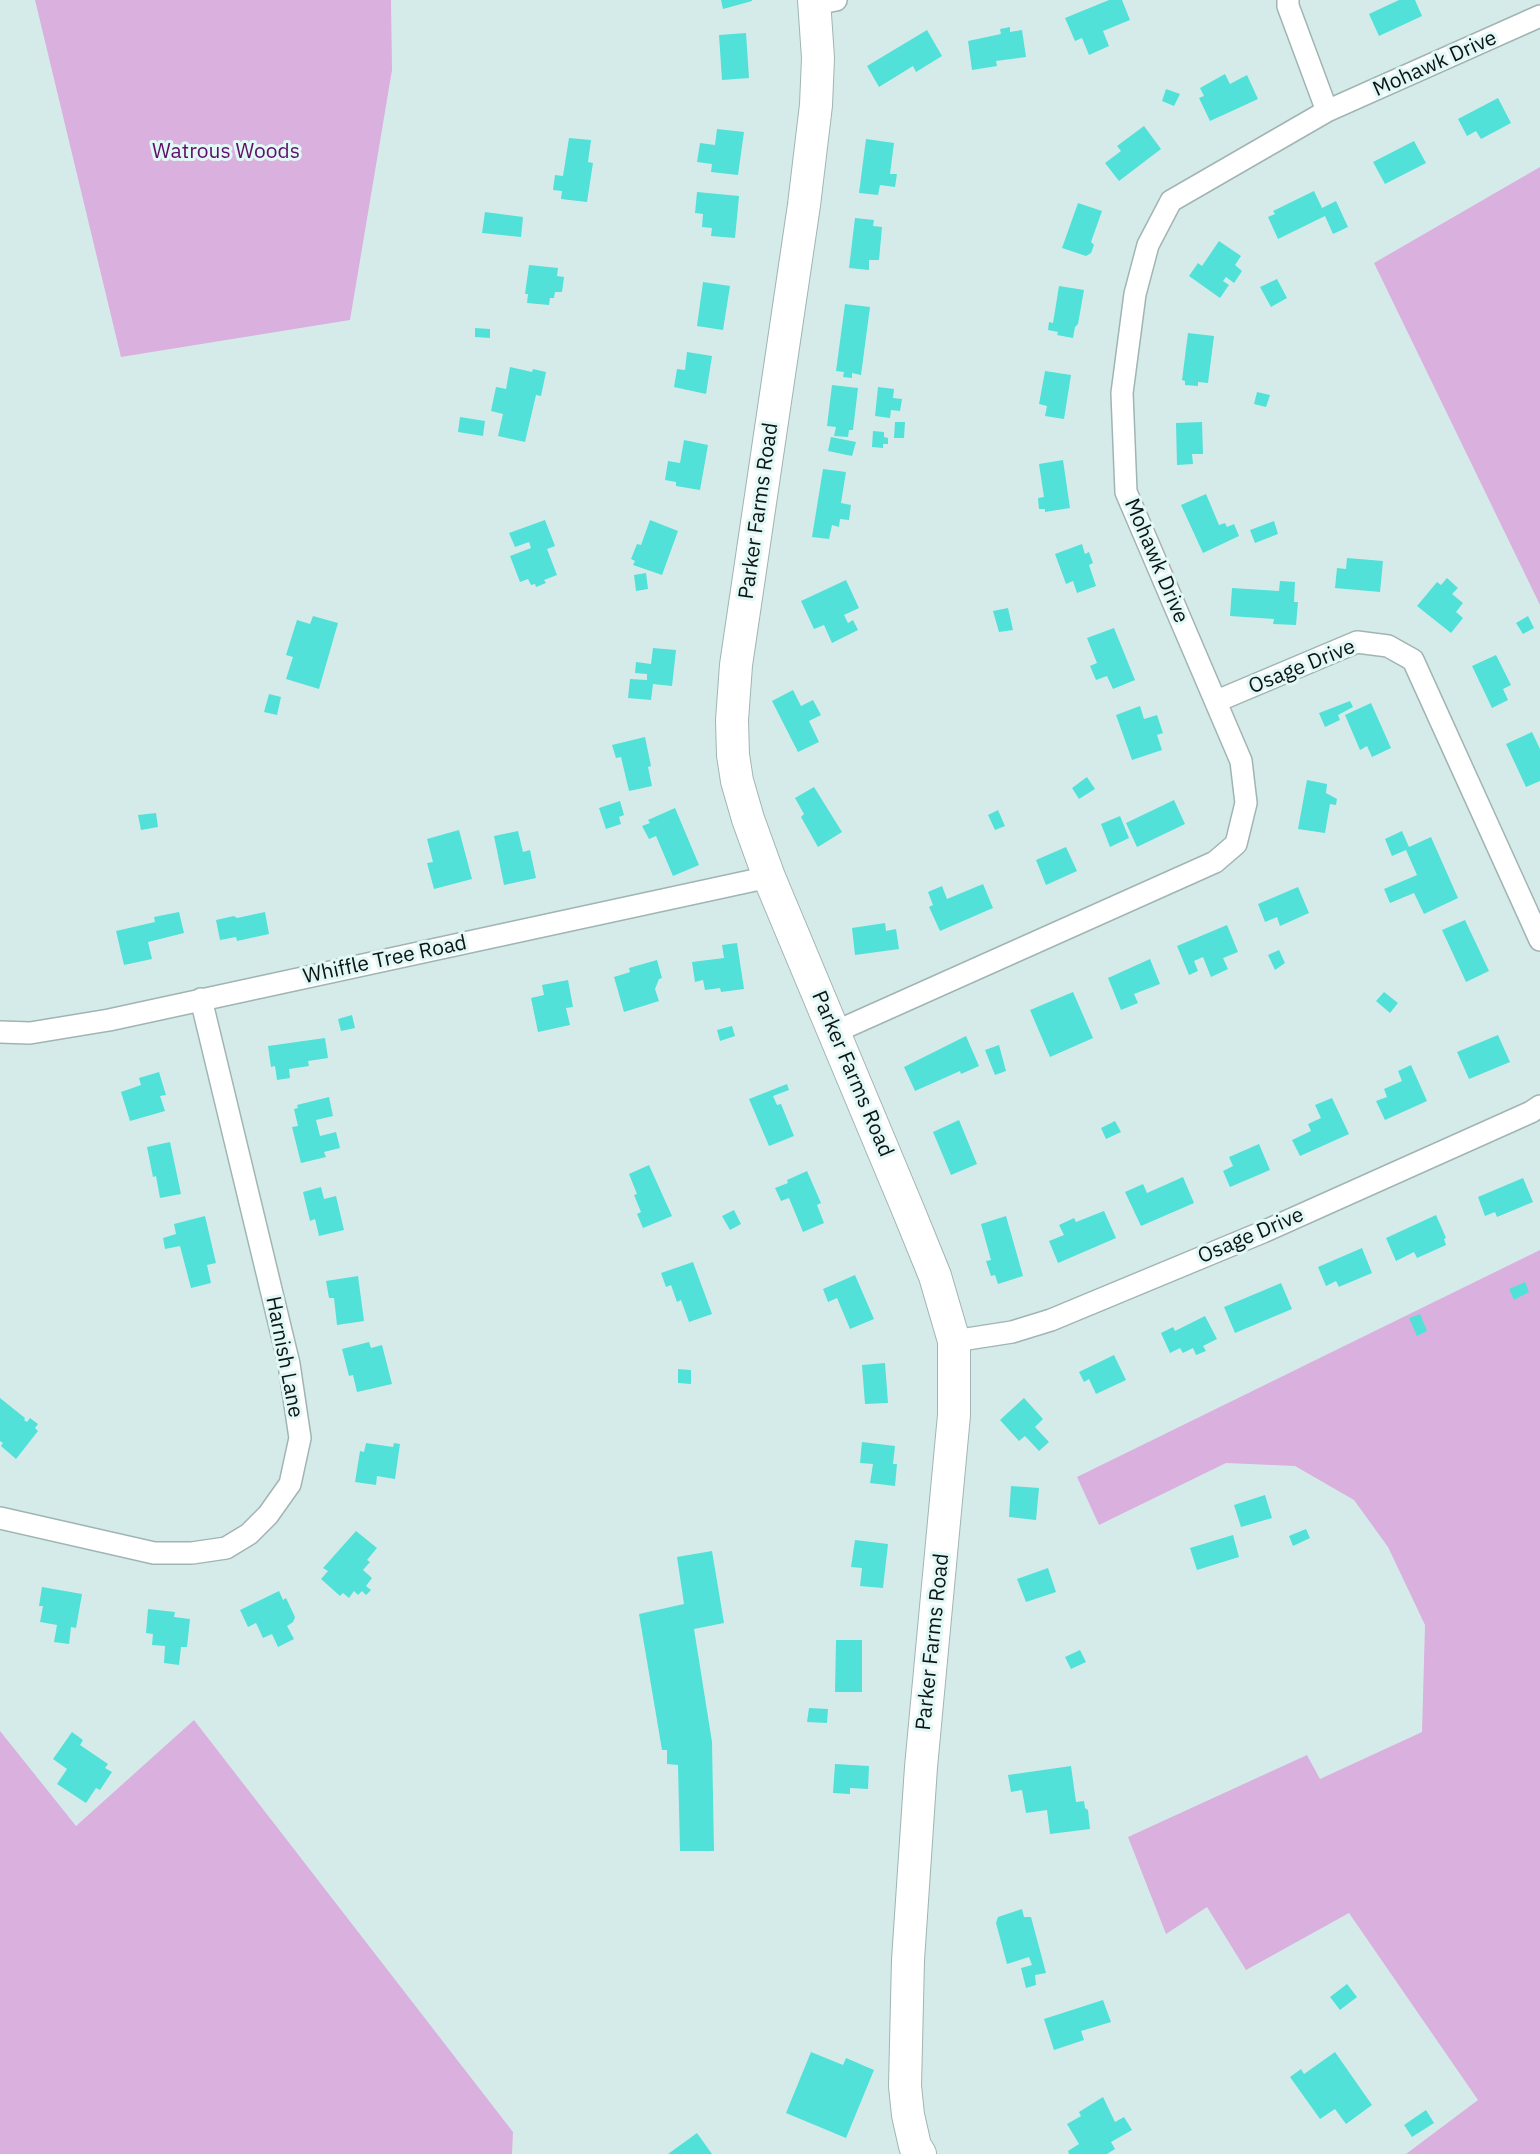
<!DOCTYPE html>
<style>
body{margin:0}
canvas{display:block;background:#d5ebe9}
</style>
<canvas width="1540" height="2154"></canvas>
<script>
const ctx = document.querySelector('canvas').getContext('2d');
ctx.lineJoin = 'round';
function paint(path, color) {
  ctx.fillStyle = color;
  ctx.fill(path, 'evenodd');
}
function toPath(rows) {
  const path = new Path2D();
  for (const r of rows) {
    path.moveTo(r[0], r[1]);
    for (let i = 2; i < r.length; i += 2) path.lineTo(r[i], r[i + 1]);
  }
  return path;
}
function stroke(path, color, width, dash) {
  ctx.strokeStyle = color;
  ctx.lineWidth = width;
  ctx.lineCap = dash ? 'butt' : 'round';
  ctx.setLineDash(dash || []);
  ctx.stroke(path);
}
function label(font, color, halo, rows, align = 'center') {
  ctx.font = font + ' "IBM Plex Sans",sans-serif';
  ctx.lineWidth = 6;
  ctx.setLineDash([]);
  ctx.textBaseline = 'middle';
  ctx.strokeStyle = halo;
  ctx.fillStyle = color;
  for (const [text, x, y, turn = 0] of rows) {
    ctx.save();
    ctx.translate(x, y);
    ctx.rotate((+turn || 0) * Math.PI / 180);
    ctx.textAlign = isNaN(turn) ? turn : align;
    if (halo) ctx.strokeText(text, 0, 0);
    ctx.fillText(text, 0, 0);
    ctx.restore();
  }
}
paint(toPath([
 [35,0,391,0,392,70,350,320,121,357],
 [1540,167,1540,605,1374,263],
 [1540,1250,1540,2154,1406,2154,1478,2100,1349,1913,1246,1970,1207,1907,1166,1934,1128,1837,1307,1755,1320,1779,1422,1732,1425,1625,1388,1547,1354,1500,1295,1466,1226,1463,1099,1525,1077,1477],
 [194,1720,513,2132,512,2154,0,2154,0,1731,76,1826]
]), '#dab0df');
paint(toPath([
 [721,0,752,0,752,1,723,9],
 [1109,0,1122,0,1130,20,1103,31,1109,46,1089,55,1082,38,1075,41,1065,18],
 [1399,0,1415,0,1422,16,1379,36,1369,14],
 [1010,27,1010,32,1022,30,1026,57,996,61,997,66,972,70,968,41,1001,34,1000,29],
 [927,30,942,56,916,72,913,66,879,87,867,66],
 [746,33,749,78,722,80,719,35],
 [1225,74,1230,84,1247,75,1258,99,1210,121,1199,98,1204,96,1200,88],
 [1166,89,1180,94,1174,106,1162,101],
 [1498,98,1511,123,1481,139,1476,131,1467,136,1458,119],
 [1144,126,1161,149,1119,181,1105,163,1121,151,1117,146],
 [717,129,744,132,738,175,711,172,712,164,697,162,700,143,715,145],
 [569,138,591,140,588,162,593,163,587,202,561,199,562,191,553,190,555,175,563,176],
 [866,139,894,143,890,174,897,174,895,187,880,185,878,195,859,193],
 [1414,141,1426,163,1385,184,1373,162],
 [1314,191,1322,208,1336,201,1348,227,1333,234,1325,216,1278,239,1268,217,1275,214,1273,211],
 [697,192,739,196,735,238,711,236,712,228,702,227,703,214,695,213],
 [1078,203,1102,211,1091,242,1094,245,1091,253,1086,256,1062,248],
 [485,212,523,217,521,237,482,233],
 [855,218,874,220,873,226,882,227,879,260,869,260,869,270,849,268],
 [1219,241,1241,256,1235,265,1242,271,1234,283,1226,277,1223,281,1229,285,1220,298,1189,276,1198,263,1202,266],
 [529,265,558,268,557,276,564,277,562,292,555,292,554,298,550,298,549,305,527,303,528,294,525,294],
 [1277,279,1287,298,1271,307,1260,287],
 [703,282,730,286,723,330,697,326],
 [1059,286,1084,290,1078,324,1075,327,1073,338,1057,335,1058,332,1048,330,1049,322,1053,323],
 [845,304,870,307,861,375,852,373,852,378,843,377,844,372,836,371],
 [475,328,490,329,490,338,475,337],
 [1188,333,1214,336,1208,383,1198,382,1198,386,1185,385,1185,381,1182,380],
 [687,352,712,356,706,394,674,387,677,369,685,370],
 [510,367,532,372,533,369,546,372,541,396,536,395,525,442,498,436,503,414,491,411,496,387,506,389],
 [1045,371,1071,375,1064,419,1045,416,1047,406,1039,404],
 [832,385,858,388,853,430,849,430,848,437,834,436,836,427,827,426],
 [878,387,894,389,893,398,902,399,900,411,891,410,890,418,875,416],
 [1257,392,1270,395,1266,407,1254,404],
 [460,417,485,421,483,436,458,432],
 [895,422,905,422,904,438,894,438],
 [1202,422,1203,454,1192,454,1193,464,1177,465,1176,423],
 [873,431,884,432,884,437,888,438,888,444,883,444,883,448,872,447],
 [831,437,856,442,852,456,828,451],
 [684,440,708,445,700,490,676,486,676,482,665,480,668,461,680,463],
 [1063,460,1070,508,1045,512,1045,509,1039,509,1038,498,1044,497,1039,464],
 [823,469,846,472,841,503,851,505,849,520,840,519,839,527,832,525,829,539,812,537],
 [1206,494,1219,525,1225,523,1227,527,1234,524,1239,536,1203,553,1181,505],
 [545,520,555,546,547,549,557,575,544,580,546,583,536,587,535,584,531,585,528,579,520,582,510,556,531,548,529,542,515,547,509,533],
 [650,520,678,531,662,575,633,565,635,561,631,559,637,544,641,545],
 [1274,521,1278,534,1255,543,1250,530],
 [1082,544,1085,554,1089,552,1093,563,1089,565,1096,586,1077,593,1073,581,1066,584,1055,554],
 [1347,558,1383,561,1380,592,1335,588,1337,568,1346,569],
 [646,573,648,589,636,591,634,575],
 [1447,578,1458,588,1452,594,1463,603,1456,612,1463,618,1451,633,1417,606,1437,582,1441,585],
 [846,580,859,608,844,615,848,623,853,620,858,630,832,643,824,625,814,629,801,601],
 [1280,581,1295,582,1294,602,1298,602,1296,625,1273,624,1274,619,1230,616,1232,588,1279,591],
 [1008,608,1013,630,999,632,993,611],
 [313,616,338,623,319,689,286,679,293,657,286,655,297,620,310,624],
 [1528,616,1534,628,1523,634,1516,623],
 [1114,628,1135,680,1113,689,1107,676,1096,680,1090,666,1097,663,1087,638],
 [653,648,676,650,672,686,653,684,651,700,628,698,630,679,647,680,647,674,635,673,636,662,651,664],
 [1496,655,1511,685,1503,689,1508,700,1492,708,1472,666],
 [793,690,801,706,813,700,821,715,809,721,819,742,798,752,772,701],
 [269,694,281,697,277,715,264,712],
 [1350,701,1353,707,1338,715,1340,720,1325,727,1319,713],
 [1371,703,1391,748,1372,757,1367,746,1360,750,1345,715],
 [1140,706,1144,719,1157,715,1163,733,1157,735,1162,750,1132,760,1116,715],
 [1532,732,1540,749,1540,781,1526,787,1506,744],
 [645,737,651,766,648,767,652,786,629,791,621,757,616,758,612,745],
 [1087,777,1095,789,1079,799,1072,788],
 [1307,780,1327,784,1326,793,1337,799,1336,805,1330,804,1325,833,1298,829],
 [814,787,842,832,818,847,801,817,804,814,795,798],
 [1174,800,1185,824,1137,847,1126,823],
 [620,801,624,815,619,817,621,824,606,829,599,808],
 [675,808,699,865,673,876,656,836,649,839,642,826,650,823,648,820],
 [998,810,1005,826,995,830,988,815],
 [156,813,158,827,141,830,138,815],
 [1120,816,1129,838,1110,847,1101,824],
 [459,830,472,879,434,889,427,863,433,862,427,839],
 [518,831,523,852,530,850,536,878,504,885,494,836],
 [1402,831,1409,847,1431,837,1458,898,1424,914,1414,893,1390,903,1384,889,1417,875,1406,850,1392,856,1385,839],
 [1066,847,1077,871,1046,885,1036,860],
 [983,884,993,908,940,931,929,907,933,905,928,892,942,886,947,899],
 [1298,887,1309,913,1280,926,1277,917,1265,922,1258,904],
 [179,912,184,933,148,942,152,959,124,965,116,931,155,922,154,917],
 [265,912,269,934,237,941,236,937,220,940,216,920,234,916,237,918],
 [1465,920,1489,971,1466,982,1442,930],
 [885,923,886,931,896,929,899,949,855,955,852,928],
 [1227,925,1238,952,1223,958,1228,969,1211,977,1203,957,1194,961,1198,971,1189,975,1177,946],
 [737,943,744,989,721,992,720,988,705,990,703,980,695,982,692,962,724,958,722,945],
 [1279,950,1285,963,1275,970,1268,955],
 [1150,959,1160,984,1134,994,1138,1003,1121,1010,1108,978],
 [657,960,662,978,659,979,655,989,659,1001,624,1012,614,977,630,972,629,968],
 [568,980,573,1007,566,1008,570,1025,538,1032,531,998,544,995,542,985],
 [1073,992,1093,1038,1050,1057,1030,1010],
 [1384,992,1398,1003,1390,1013,1376,1001],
 [352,1015,355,1028,341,1031,338,1019],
 [732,1026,735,1036,720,1041,717,1030],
 [1498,1035,1510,1062,1469,1079,1457,1052],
 [966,1036,979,1066,961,1074,960,1071,915,1091,904,1067],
 [325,1038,328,1058,308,1061,309,1066,289,1069,290,1078,277,1080,275,1066,271,1067,268,1046],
 [999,1045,1006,1071,995,1075,985,1050],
 [1411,1065,1427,1101,1385,1120,1376,1101,1387,1097,1384,1089,1402,1081,1398,1071],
 [159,1072,166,1095,160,1096,165,1111,130,1121,121,1092,141,1085,139,1078],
 [787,1084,789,1090,773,1096,777,1105,781,1104,794,1136,769,1146,749,1099],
 [329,1097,333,1116,316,1120,320,1136,336,1132,340,1148,324,1152,326,1157,301,1163,292,1127,298,1126,294,1109,298,1108,297,1105],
 [1332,1098,1349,1134,1300,1156,1292,1140,1311,1131,1308,1124,1321,1118,1315,1105],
 [959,1120,977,1164,951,1175,933,1132],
 [1115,1121,1121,1132,1106,1139,1101,1128],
 [170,1142,181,1194,160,1198,156,1176,153,1177,147,1147],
 [1259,1144,1270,1170,1230,1187,1223,1171,1233,1166,1229,1157],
 [649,1165,672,1216,643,1228,637,1214,641,1212,634,1195,637,1194,629,1174],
 [807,1171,821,1203,817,1205,824,1223,803,1232,789,1198,781,1201,775,1188,788,1183,787,1180],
 [1183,1177,1194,1203,1141,1226,1125,1192,1143,1184,1147,1193],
 [1523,1178,1533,1202,1497,1217,1495,1212,1485,1216,1478,1197],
 [321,1187,324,1199,336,1196,344,1230,319,1236,315,1219,310,1221,303,1192],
 [734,1210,741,1224,730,1230,722,1216],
 [1104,1211,1116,1238,1058,1263,1049,1241,1064,1235,1059,1225,1074,1218,1076,1222],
 [1436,1215,1446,1238,1444,1239,1446,1245,1417,1258,1414,1252,1396,1261,1386,1238],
 [205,1216,216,1263,207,1265,211,1283,191,1288,180,1246,165,1249,163,1238,176,1234,174,1224],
 [1006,1216,1023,1276,998,1284,995,1275,991,1276,986,1261,991,1260,981,1224],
 [1362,1248,1372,1273,1341,1286,1339,1287,1336,1281,1326,1286,1318,1267],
 [693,1262,712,1314,689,1322,681,1300,677,1302,671,1285,666,1287,661,1273],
 [855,1275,874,1319,850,1329,837,1298,828,1302,823,1289],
 [358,1276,364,1321,337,1325,334,1298,329,1298,326,1281],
 [1525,1282,1529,1292,1514,1300,1509,1289],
 [1281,1283,1292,1309,1235,1333,1224,1307],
 [1420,1314,1427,1331,1417,1336,1409,1318],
 [1205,1316,1217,1339,1203,1346,1206,1351,1196,1355,1193,1348,1183,1353,1180,1348,1170,1353,1161,1333,1173,1327,1175,1331],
 [369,1342,371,1348,382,1345,392,1384,357,1392,353,1375,349,1376,342,1349],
 [1114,1355,1126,1380,1096,1394,1089,1379,1084,1382,1079,1372],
 [885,1363,888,1403,865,1404,862,1365],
 [678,1369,691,1370,691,1384,678,1383],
 [0,1398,25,1418,24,1420,27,1422,30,1418,38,1424,35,1428,38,1431,16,1459,1,1446,3,1443,0,1441],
 [1024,1398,1043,1419,1035,1427,1049,1442,1039,1451,1025,1436,1019,1441,1000,1420],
 [862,1442,895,1446,893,1464,897,1464,895,1486,870,1483,873,1464,860,1463],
 [366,1443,393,1447,394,1443,400,1444,395,1479,377,1476,376,1485,355,1482,360,1451,364,1452],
 [1011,1486,1039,1488,1036,1520,1009,1517],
 [1265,1495,1272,1518,1241,1527,1234,1505],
 [1306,1529,1310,1538,1293,1546,1289,1536],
 [356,1531,377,1548,367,1560,370,1562,363,1570,372,1578,366,1586,371,1590,366,1595,362,1591,358,1595,354,1591,349,1598,343,1593,340,1596,321,1579,328,1571,323,1568],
 [1233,1535,1239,1557,1197,1570,1190,1548],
 [855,1540,888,1544,883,1588,860,1586,862,1568,851,1567],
 [712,1551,724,1623,694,1629,712,1742,714,1851,680,1851,678,1765,667,1764,667,1750,662,1750,639,1614,684,1604,677,1557],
 [1048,1568,1056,1592,1026,1602,1017,1579],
 [42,1587,82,1594,76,1628,71,1627,69,1644,54,1642,57,1625,40,1622,43,1606,39,1606],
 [279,1591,283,1600,286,1598,295,1617,293,1622,287,1626,294,1639,278,1647,272,1634,263,1638,256,1623,248,1627,240,1610],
 [148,1609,175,1612,174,1617,190,1619,187,1647,181,1647,179,1665,164,1663,165,1646,152,1645,153,1634,146,1633],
 [836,1640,862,1640,862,1692,835,1692],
 [1080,1650,1086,1662,1071,1669,1065,1657],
 [809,1708,828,1709,827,1723,807,1722],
 [72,1732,83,1740,80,1745,108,1764,105,1768,112,1772,100,1790,96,1788,86,1803,57,1784,67,1769,53,1759],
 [835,1764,869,1766,868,1789,850,1788,850,1794,833,1793],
 [1071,1766,1076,1802,1084,1801,1085,1808,1088,1810,1090,1829,1050,1834,1047,1810,1026,1813,1022,1790,1011,1792,1008,1775],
 [1022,1909,1024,1917,1031,1917,1046,1973,1035,1975,1036,1985,1026,1988,1021,1968,1032,1965,1029,1957,1007,1964,996,1923,998,1917],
 [1347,1984,1357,1997,1340,2010,1330,1997],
 [1103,2000,1111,2022,1081,2031,1084,2040,1054,2050,1044,2019],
 [811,2052,843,2065,846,2058,874,2070,846,2138,786,2113],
 [1335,2052,1372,2105,1346,2124,1335,2109,1320,2119,1290,2077,1301,2069,1304,2074],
 [1103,2097,1115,2122,1124,2117,1132,2130,1111,2142,1115,2149,1107,2154,1069,2154,1068,2151,1079,2144,1067,2124,1081,2116,1079,2112],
 [1426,2110,1434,2123,1412,2137,1404,2125],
 [697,2133,712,2154,668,2154]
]), '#51e1d8');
const street = toPath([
 [1288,0,1288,6,1327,111],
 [815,4,836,0],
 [1217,701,1357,642,1388,646,1413,660,1540,940],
 [0,1032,30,1033,109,1020,769,877],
 [835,1032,1215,862,1236,844,1246,803,1241,761,1126,492,1122,393,1135,294,1148,245,1171,201,1327,111,1540,16],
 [954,1341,1012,1332,1051,1320,1263,1232,1531,1112,1540,1106],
 [0,1518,154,1553,192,1553,226,1548,249,1534,268,1515,290,1484,300,1438,289,1364,201,999]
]);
const secondary = toPath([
 [814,0,818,58,816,105,804,205,736,665,732,720,733,755,737,781,748,819,769,877,909,1212,935,1276,954,1341,954,1415,921,1767,908,1960,905,2086,908,2115,915,2146,920,2154]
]);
stroke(street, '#a0b5b3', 24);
stroke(secondary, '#a0b5b3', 34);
stroke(street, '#fff', 21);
stroke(secondary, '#fff', 32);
label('21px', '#0d1514', '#e2f8f6', [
 ["Mohawk Drive",1435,64,-24],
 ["Parker Farms Road",759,511,-82],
 ["Mohawk Drive",1156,561,67],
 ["Osage Drive",1302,667,-22],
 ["Whiffle Tree Road",385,960,-12],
 ["Parker Farms Road",852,1074,67],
 ["Osage Drive",1251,1236,-23],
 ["Harnish Lane",284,1357,79],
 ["Parker Farms Road",933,1642,-84]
]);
label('21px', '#5f1068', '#e2f8f6', [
 ["Watrous Woods",226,152]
]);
</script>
